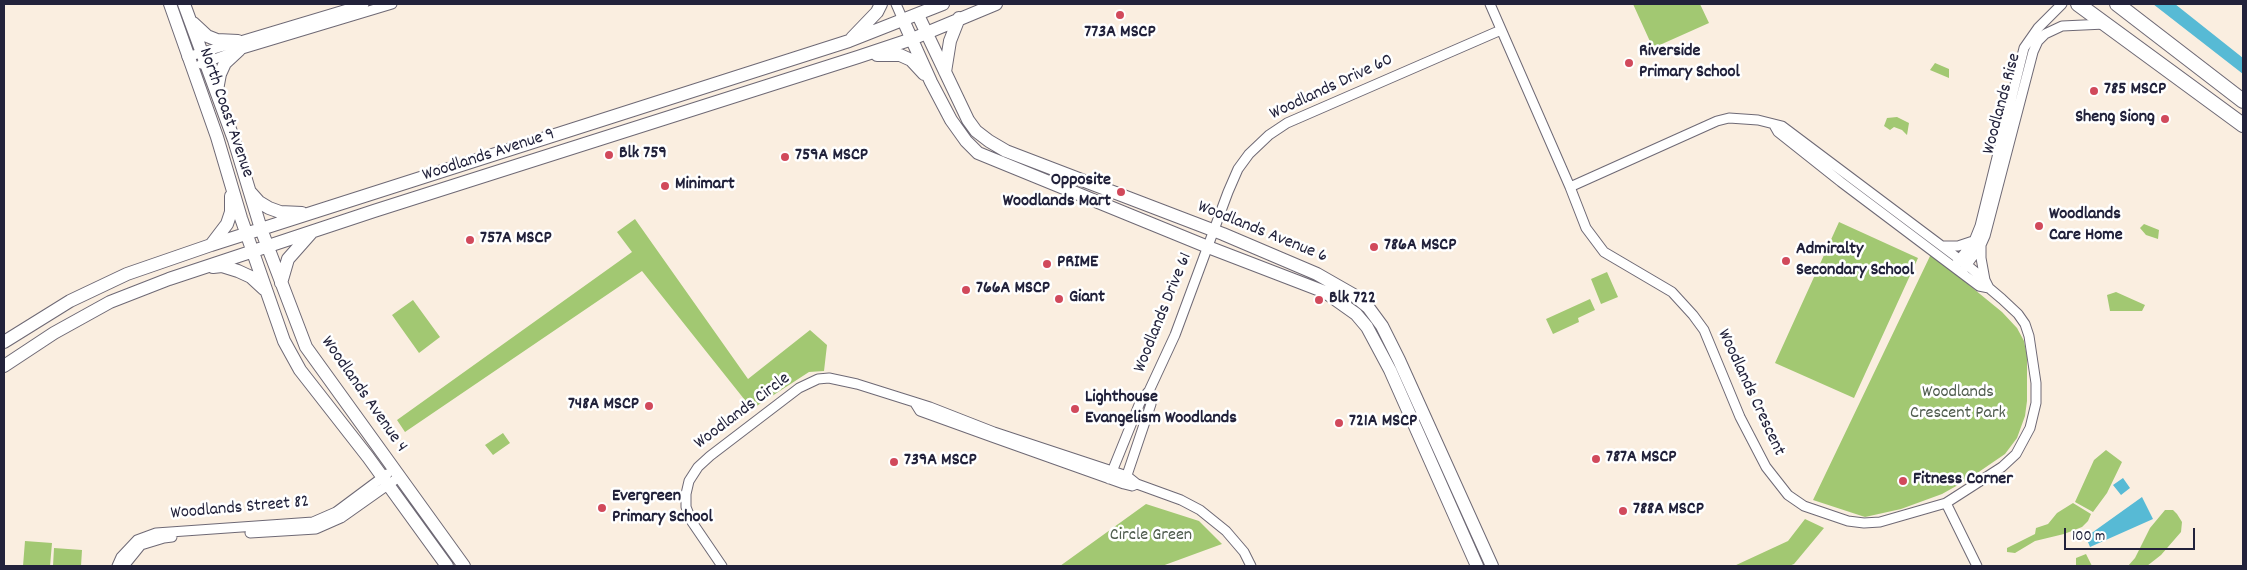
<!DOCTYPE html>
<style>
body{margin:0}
#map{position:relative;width:2247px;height:570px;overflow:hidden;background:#faeee0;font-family:Dekko,sans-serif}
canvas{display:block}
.frame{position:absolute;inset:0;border:5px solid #22223b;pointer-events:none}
.scale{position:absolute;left:2064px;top:528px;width:131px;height:22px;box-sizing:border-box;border:2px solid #22223b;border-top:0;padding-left:6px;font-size:15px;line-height:18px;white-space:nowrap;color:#22223b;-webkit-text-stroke:4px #fff;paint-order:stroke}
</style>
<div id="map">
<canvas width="2247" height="570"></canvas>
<div class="frame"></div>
<div class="scale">100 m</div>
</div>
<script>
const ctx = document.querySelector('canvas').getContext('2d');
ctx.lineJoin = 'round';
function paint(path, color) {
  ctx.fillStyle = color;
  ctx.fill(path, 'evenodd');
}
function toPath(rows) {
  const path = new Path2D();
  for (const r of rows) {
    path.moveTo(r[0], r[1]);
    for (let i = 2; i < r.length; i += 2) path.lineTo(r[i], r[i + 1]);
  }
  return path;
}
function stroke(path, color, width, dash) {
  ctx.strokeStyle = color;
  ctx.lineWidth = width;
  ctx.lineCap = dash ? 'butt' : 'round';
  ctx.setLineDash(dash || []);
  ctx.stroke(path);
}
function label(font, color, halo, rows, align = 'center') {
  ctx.font = font + ' Dekko,sans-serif';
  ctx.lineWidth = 5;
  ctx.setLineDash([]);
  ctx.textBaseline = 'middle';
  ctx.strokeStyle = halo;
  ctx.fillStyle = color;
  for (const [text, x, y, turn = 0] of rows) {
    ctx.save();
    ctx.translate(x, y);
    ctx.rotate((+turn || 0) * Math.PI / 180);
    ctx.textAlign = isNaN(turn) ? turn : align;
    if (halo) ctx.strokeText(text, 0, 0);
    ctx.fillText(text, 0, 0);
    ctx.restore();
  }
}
paint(toPath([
 [1633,4,1700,4,1709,23,1653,48],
 [1935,63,1949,69,1949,78,1930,70],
 [1897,117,1909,123,1907,135,1902,130,1894,127,1890,130,1884,126,1887,118],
 [635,219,748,379,810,330,827,345,824,371,809,372,752,409,642,271,405,432,397,420,632,252,617,232],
 [1839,222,1918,258,1854,398,1775,363],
 [2144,224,2159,230,2158,239,2146,235,2140,228],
 [1931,254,2002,312,2017,328,2024,341,2027,356,2027,401,2025,416,2017,438,2005,454,1967,480,1942,494,1901,509,1865,517,1813,500],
 [1607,272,1618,297,1601,304,1591,279],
 [2116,292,2145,305,2142,311,2110,311,2107,295],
 [1590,299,1595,310,1578,318,1579,322,1553,334,1546,319],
 [413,300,440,337,419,353,392,315],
 [503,433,510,443,493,455,485,445],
 [2106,450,2122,462,2107,493,2093,512,2075,502,2094,460],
 [2073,503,2091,514,2088,521,2082,527,2064,534,2035,541,2015,553,2007,552,2007,548,2035,534,2036,528,2048,524,2057,513],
 [1146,504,1199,521,1222,544,1162,566,1060,566],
 [2165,510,2173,510,2177,514,2182,522,2181,532,2161,555,2147,566,2128,566,2135,558,2150,528],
 [1805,519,1824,528,1794,564,1789,566,1734,566,1788,541],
 [25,541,52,543,50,566,23,566],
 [54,548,82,550,81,566,53,566],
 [2086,554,2092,566,2076,566,2076,558]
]), '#a2c872');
paint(toPath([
 [2153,4,2175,4,2243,58,2243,74],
 [2123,478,2130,488,2121,495,2113,485],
 [2142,497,2153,519,2090,547,2086,537]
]), '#57bad5');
const street = toPath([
 [896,4,903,20],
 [1490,4,1570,187,1586,228,1604,252,1672,292,1693,315,1704,330,1740,417,1766,467,1788,495,1804,506,1848,521,1864,523,1880,522,1946,503,2002,467,2016,454,2030,428,2036,403,2036,383,2029,336,2025,324,2018,314,2002,299,1989,288,1979,286,1841,182,1778,132,1774,125],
 [187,57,364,4],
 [201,64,239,50,392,4],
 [1570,187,1717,121,1729,118,1758,120,1782,126,1967,265,1985,280,1989,288],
 [1942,246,1958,246,1973,241],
 [1981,246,1981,258,1985,280],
 [1956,264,1974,241,1980,226,2024,48,2038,28,2062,4],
 [1963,270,1981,245,1985,236,2033,52,2038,41,2045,34,2062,26,2105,24],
 [915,403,920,411,992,437,1124,484,1132,486,1137,484],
 [1109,479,1141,400,1149,391,1175,335,1228,192,1238,169,1249,154,1269,135,1287,123,1501,30],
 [1125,481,1151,404,1149,391],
 [1946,503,1977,566],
 [250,533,316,529,341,518,399,477],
 [117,566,121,557,137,540,156,533,313,522,336,512,387,474],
 [124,566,141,545,164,538,172,537],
 [722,566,692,522,686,507,686,494,689,481,698,467,710,456,799,388,818,379,829,378,857,384,930,407,994,432,1112,471,1127,476,1137,484,1181,500,1200,510,1226,531,1244,552,1251,566]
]);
const secondary = toPath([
 [170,4,217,137,241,218,284,341,300,370,368,457,447,566],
 [184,4,234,140,261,229,306,347,464,566],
 [918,15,968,120,976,131,989,141,1006,151,1223,234,1317,274,1352,294,1368,307,1382,326,1399,360,1492,566],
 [903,20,931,82,951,120,966,141,978,153,1208,247,1325,292,1356,314,1367,327,1390,370,1477,566],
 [193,23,207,36,217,40,238,41],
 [852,38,877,12,881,4],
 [877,55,900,55,911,60,924,74],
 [945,72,950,41,959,18],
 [217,90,220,74,225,63,239,50],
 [251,193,259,202,269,208,280,212,302,213],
 [211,245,227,224,231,212,231,196],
 [213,267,222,266,238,271,251,277,264,289],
 [281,283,288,259,311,233],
 [4,342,70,301,127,274,211,245,849,41,943,4],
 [4,366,54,333,110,302,169,279,374,211,858,57,912,39,996,4]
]);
const primary = toPath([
 [2078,4,2243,125],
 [2117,4,2243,101]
]);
stroke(street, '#6e6975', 11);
stroke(secondary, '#6e6975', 14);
stroke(primary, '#6e6975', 16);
stroke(street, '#fff', 9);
stroke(secondary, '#fff', 12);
stroke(primary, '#fff', 14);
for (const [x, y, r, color] of [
 [1120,15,5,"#d1495b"],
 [1629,63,5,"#d1495b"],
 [2094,91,5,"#d1495b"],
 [2165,119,5,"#d1495b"],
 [609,155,5,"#d1495b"],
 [785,157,5,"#d1495b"],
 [665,186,5,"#d1495b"],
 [1121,192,5,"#d1495b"],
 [2039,226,5,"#d1495b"],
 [470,240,5,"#d1495b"],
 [1374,247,5,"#d1495b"],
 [1786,261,5,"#d1495b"],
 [1047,264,5,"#d1495b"],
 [966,290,5,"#d1495b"],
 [1059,299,5,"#d1495b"],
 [1319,300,5,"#d1495b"],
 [649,406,5,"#d1495b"],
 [1075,409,5,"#d1495b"],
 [1339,423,5,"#d1495b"],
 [1596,459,5,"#d1495b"],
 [894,462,5,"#d1495b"],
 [1903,481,5,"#d1495b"],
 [602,508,5,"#d1495b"],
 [1623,511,5,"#d1495b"]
]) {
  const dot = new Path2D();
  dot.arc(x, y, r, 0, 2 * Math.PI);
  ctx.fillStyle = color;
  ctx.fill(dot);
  stroke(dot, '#fff', 2);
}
label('bold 18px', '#22223b', '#fff', [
 ["773A MSCP",1120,34,"center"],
 ["Riverside",1639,53],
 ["Primary School",1639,74],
 ["785 MSCP",2104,91],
 ["Sheng Siong",2155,119,"right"],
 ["Blk 759",619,155],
 ["759A MSCP",795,157],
 ["Opposite",1111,182,"right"],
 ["Woodlands Mart",1111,203,"right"],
 ["Minimart",675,186],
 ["Woodlands",2049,216],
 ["Care Home",2049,237],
 ["757A MSCP",480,240],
 ["786A MSCP",1384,247],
 ["Admiralty",1796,251],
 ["Secondary School",1796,272],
 ["PRIME",1057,264],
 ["766A MSCP",976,290],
 ["Giant",1069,299],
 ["Blk 722",1329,300],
 ["Lighthouse",1085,399],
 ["Evangelism Woodlands",1085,420],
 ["748A MSCP",639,406,"right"],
 ["721A MSCP",1349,423],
 ["787A MSCP",1606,459],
 ["739A MSCP",904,462],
 ["Fitness Corner",1913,481],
 ["Evergreen",612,498],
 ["Primary School",612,519],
 ["788A MSCP",1633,511]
], 'left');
label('18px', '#22223b', '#fff', [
 ["Woodlands Drive 60",1332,88,-25],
 ["Woodlands Rise",2003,104,-75],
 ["North Coast Avenue",225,113,71],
 ["Woodlands Avenue 9",489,156,-18],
 ["Woodlands Avenue 6",1262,233,22],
 ["Woodlands Drive 61",1164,313,-68],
 ["Woodlands Crescent",1750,393,65],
 ["Woodlands Avenue 4",363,395,55],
 ["Woodlands Circle",743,412,-37],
 ["Woodlands Street 82",240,509,-5]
]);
label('18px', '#4f5c4e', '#fff', [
 ["Woodlands",1958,394],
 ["Crescent Park",1958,415],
 ["Circle Green",1151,537]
]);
</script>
